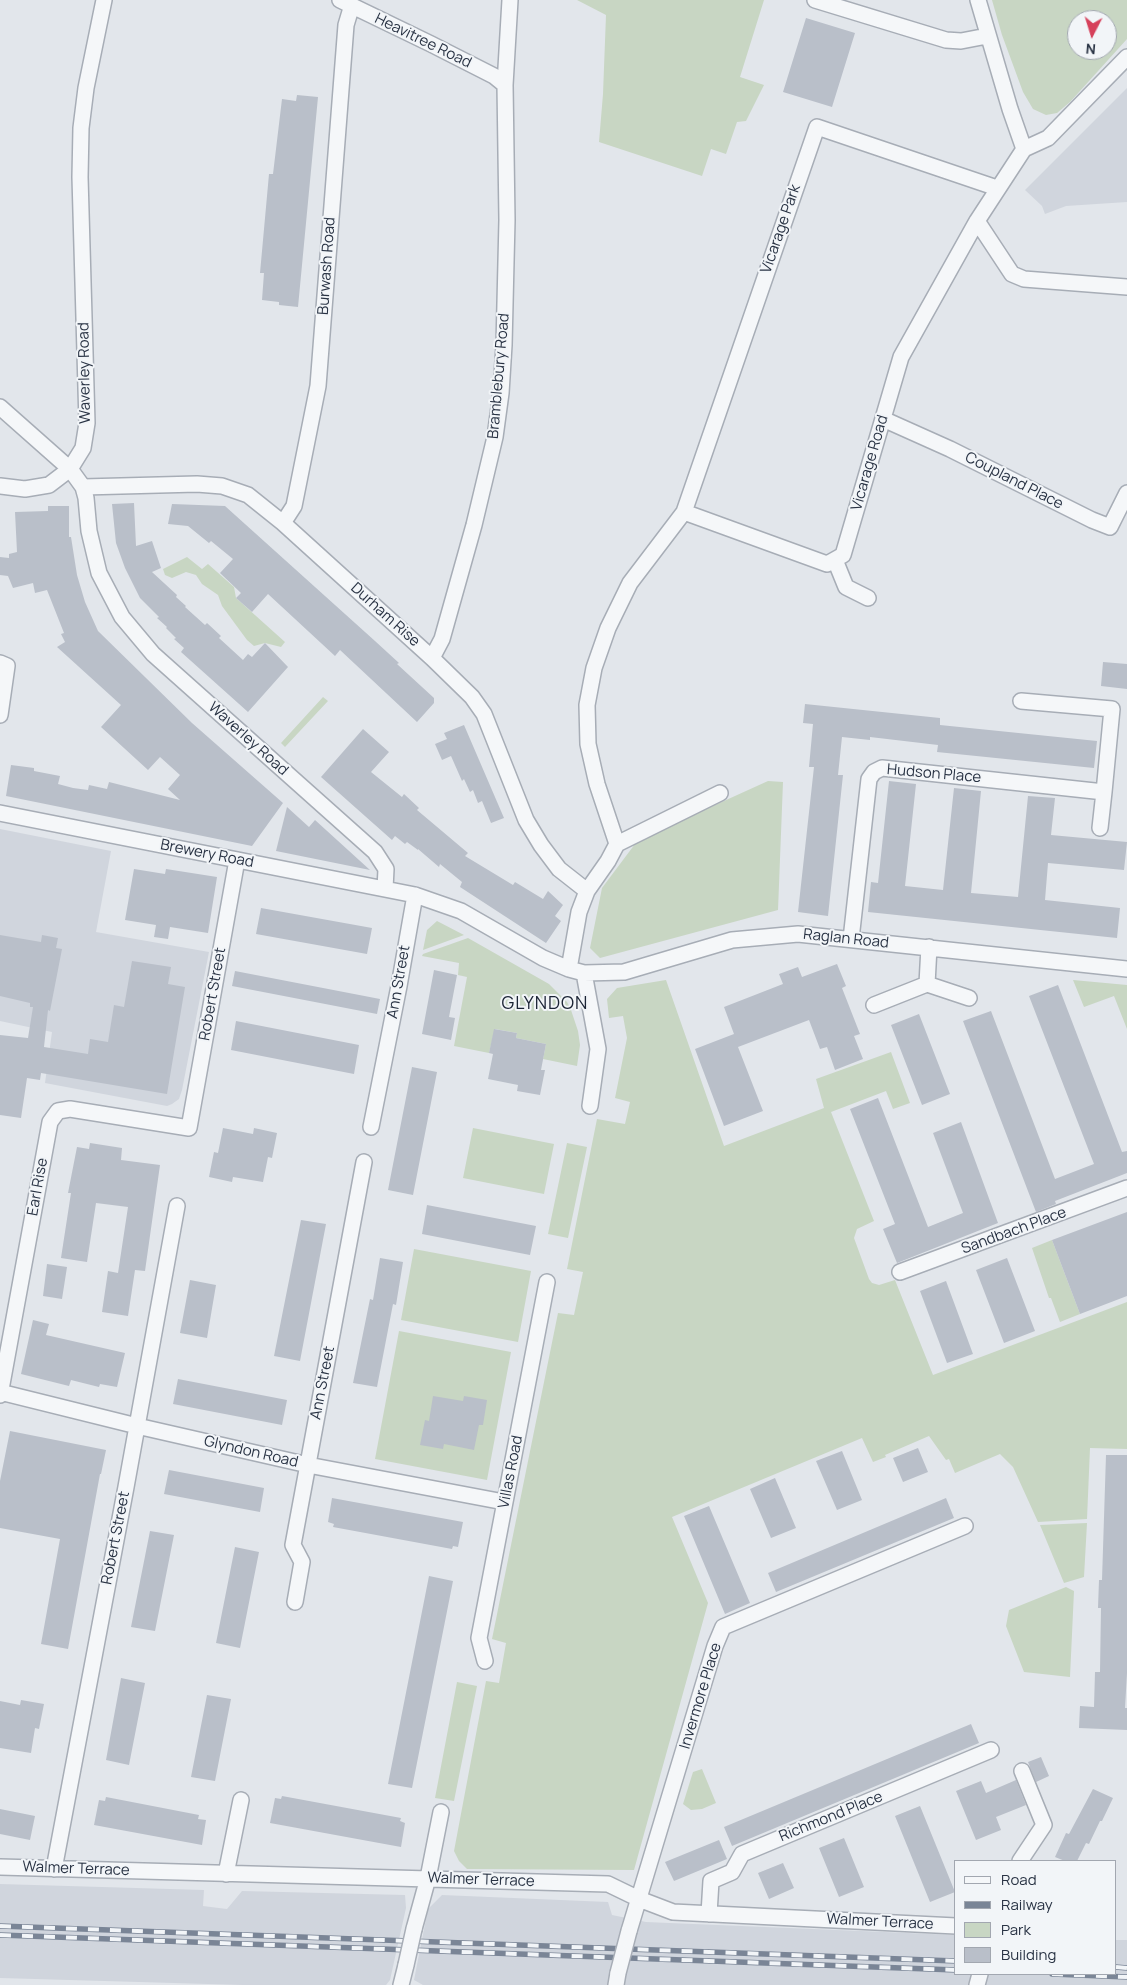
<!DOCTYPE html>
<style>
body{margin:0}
#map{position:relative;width:1127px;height:1985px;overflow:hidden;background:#e2e6eb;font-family:Manrope,sans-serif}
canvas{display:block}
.legend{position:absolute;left:954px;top:1860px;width:162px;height:115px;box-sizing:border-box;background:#f2f5f8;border:1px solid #a2a7b0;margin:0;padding:6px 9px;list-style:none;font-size:15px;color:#293344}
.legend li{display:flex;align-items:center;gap:10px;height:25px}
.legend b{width:25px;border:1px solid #a2a7b0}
.north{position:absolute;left:1067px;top:10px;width:50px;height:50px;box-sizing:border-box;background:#f2f5f8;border:1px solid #a2a7b0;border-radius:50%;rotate:185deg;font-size:14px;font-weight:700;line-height:20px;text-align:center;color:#293344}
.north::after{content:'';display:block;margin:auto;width:18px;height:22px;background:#d6415b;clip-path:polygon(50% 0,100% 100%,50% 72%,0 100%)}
</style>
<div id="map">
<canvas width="1127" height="1985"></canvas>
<ul class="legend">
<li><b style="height:6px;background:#f5f7f9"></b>Road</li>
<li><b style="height:6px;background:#7a8596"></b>Railway</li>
<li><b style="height:14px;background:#c8d6c3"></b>Park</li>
<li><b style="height:14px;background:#b9bfc9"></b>Building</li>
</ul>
<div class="north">N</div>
</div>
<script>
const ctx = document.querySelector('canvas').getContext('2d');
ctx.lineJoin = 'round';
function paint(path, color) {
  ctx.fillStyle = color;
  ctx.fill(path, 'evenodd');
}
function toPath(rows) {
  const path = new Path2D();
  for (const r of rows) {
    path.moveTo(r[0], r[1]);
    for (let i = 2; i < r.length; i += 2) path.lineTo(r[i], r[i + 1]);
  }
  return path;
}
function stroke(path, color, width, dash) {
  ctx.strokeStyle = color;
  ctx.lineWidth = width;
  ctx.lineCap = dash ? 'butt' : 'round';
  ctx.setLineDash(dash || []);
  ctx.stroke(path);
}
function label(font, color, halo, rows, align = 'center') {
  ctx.font = font + ' Manrope,sans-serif';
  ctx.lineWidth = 4;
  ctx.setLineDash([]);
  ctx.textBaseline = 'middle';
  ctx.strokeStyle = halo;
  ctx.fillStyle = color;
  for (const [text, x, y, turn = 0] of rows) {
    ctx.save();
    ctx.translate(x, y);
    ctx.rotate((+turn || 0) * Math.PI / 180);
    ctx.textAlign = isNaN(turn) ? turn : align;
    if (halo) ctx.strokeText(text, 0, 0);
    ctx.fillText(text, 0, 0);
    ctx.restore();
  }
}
paint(toPath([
 [1127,88,1127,202,1066,206,1045,214,1042,206,1025,190],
 [0,829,111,851,96,932,209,952,182,1090,179,1099,172,1104,167,1106,45,1083,52,1032,0,1021],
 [0,1884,204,1890,203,1906,227,1909,242,1891,405,1895,406,1908,390,1980,386,1985,243,1985,0,1978],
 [442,1895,608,1902,612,1915,646,1922,956,1935,956,1974,1116,1974,1116,1940,1127,1940,1127,1985,423,1985,414,1980,428,1909]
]), '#d0d5dd');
paint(toPath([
 [577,0,764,0,740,77,764,85,746,121,737,122,726,154,711,149,702,176,599,142,603,94,606,15],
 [992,0,1127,0,1127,39,1070,102,1057,113,1046,115,1033,109,1023,92,1002,35],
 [1077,20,1107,20,1107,50,1077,50],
 [187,557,202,569,208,564,234,587,236,598,285,642,281,647,265,643,254,646,247,640,222,606,218,595,202,584,196,575,186,572,172,578,165,575,163,569],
 [323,697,328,701,285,747,281,743],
 [768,781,783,782,778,910,600,958,590,948,602,888,638,840],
 [437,921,464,935,423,950,427,930],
 [468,938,549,984,567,1002,571,1010,578,1031,580,1045,577,1066,543,1059,546,1044,516,1038,517,1033,495,1029,489,1053,454,1046,467,977,458,975,459,963,422,956,423,954],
 [666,980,724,1146,824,1108,816,1079,891,1052,910,1103,893,1109,886,1091,831,1112,874,1221,857,1229,854,1238,869,1279,872,1283,879,1285,895,1280,933,1375,1127,1302,1127,1449,1090,1448,1087,1519,1038,1522,1013,1467,1000,1454,955,1473,949,1459,946,1460,929,1436,885,1455,886,1457,873,1462,862,1438,672,1517,708,1603,634,1870,467,1869,459,1861,454,1851,486,1681,499,1683,506,1643,492,1639,558,1313,574,1315,583,1272,567,1269,597,1119,625,1124,630,1102,615,1098,627,1038,623,1016,609,1018,607,999,617,988],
 [1073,980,1127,985,1127,1029,1114,996,1084,1007],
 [473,1128,554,1144,544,1194,463,1178],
 [567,1143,587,1147,568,1238,548,1234],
 [1052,1240,1080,1314,1060,1322,1051,1298,1049,1298,1032,1248],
 [414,1249,531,1271,518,1342,401,1320],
 [399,1331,511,1352,487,1480,375,1459],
 [1087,1523,1084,1577,1064,1583,1040,1525],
 [1066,1587,1074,1591,1070,1677,1024,1672,1006,1626,1009,1610],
 [457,1682,477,1686,454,1801,435,1798],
 [702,1769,716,1803,702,1809,691,1810,683,1804,693,1772]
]), '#c8d6c3');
paint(toPath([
 [806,18,855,33,832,107,783,92],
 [297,95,318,97,298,307,279,305,279,302,262,300,264,273,260,273,269,174,273,174,282,99,296,101],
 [134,503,136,546,152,541,161,568,152,572,177,595,176,597,186,606,185,607,205,625,207,623,221,636,219,638,243,660,248,654,252,657,265,643,288,667,248,712,181,652,184,648,174,639,176,638,166,628,167,627,157,618,159,617,140,598,125,568,116,543,112,504],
 [172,504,225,506,375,641,399,663,397,664,434,698,434,703,417,722,340,650,335,656,268,594,252,612,236,598,241,593,220,573,233,559,211,541,209,543,188,526,168,524],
 [48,506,69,506,69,537,71,537,77,575,85,602,98,631,192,723,283,803,252,846,6,796,11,765,34,768,34,771,60,776,58,784,73,788,88,790,89,785,107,789,109,782,180,800,168,789,180,775,160,757,148,770,101,727,121,705,57,647,65,642,61,634,64,633,47,590,35,593,33,583,13,588,8,576,0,575,0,557,9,558,9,554,17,552,15,512,48,511],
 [1103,662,1127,664,1127,689,1101,686],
 [805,704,940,718,940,725,1097,741,1094,768,937,752,938,745,870,737,870,740,842,737,838,775,843,775,828,916,798,912,814,767,809,767,813,724,803,723],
 [464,725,504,818,491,823,482,801,478,803,473,790,470,792,464,779,462,781,451,756,442,760,435,744,447,739,444,733],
 [363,729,389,752,371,772,402,797,404,794,419,808,417,810,468,853,465,856,513,885,515,882,543,899,548,891,563,905,555,916,561,921,546,943,460,887,462,882,440,864,439,867,418,849,418,850,407,842,405,844,395,836,392,840,321,777],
 [889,781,916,784,905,886,943,890,954,788,981,791,971,893,1018,897,1028,796,1055,798,1051,835,1127,842,1124,870,1048,863,1045,900,1120,908,1117,938,868,912,871,882,878,883],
 [287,807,309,827,315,820,370,870,276,851],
 [134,869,165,874,166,869,217,877,208,933,170,927,168,939,154,937,156,925,125,920],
 [261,908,372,928,367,954,256,934],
 [0,935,41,942,42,935,58,938,56,948,62,949,50,1011,48,1010,44,1047,88,1054,90,1039,108,1042,114,1005,124,1007,132,961,171,967,168,984,185,987,167,1094,41,1073,40,1080,27,1078,21,1118,0,1115,0,1035,28,1038,33,1007,30,1007,30,1003,0,996],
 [837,964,846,986,842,988,860,1034,854,1036,863,1059,835,1070,827,1047,820,1049,809,1020,738,1047,763,1111,724,1126,695,1049,734,1034,724,1007,783,984,779,974,798,967,802,977],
 [434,970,457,975,449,1017,455,1018,451,1040,422,1034],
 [235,971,380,999,377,1014,232,986],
 [1058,985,1122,1152,1127,1151,1127,1173,1055,1201,1056,1204,1036,1212,963,1021,991,1011,1055,1179,1094,1164,1029,996],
 [919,1014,950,1094,922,1105,891,1025],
 [236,1021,359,1045,354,1074,231,1050],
 [494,1029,517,1033,516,1038,546,1044,541,1070,545,1070,540,1095,517,1091,518,1085,488,1079,493,1054,489,1053],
 [412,1067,437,1072,413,1195,388,1190],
 [878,1098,928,1227,963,1213,933,1133,961,1122,998,1223,897,1263,883,1229,895,1224,850,1109],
 [223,1128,253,1134,254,1128,277,1133,272,1158,268,1157,263,1182,233,1177,232,1182,209,1177,214,1152,218,1153],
 [90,1143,122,1148,121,1160,160,1165,145,1271,135,1270,128,1316,102,1312,108,1271,118,1273,128,1207,96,1203,87,1262,61,1258,71,1193,68,1193,77,1147,89,1149],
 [427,1205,536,1226,530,1255,422,1234],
 [1127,1212,1127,1296,1080,1314,1052,1240],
 [301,1220,326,1224,300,1361,274,1356],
 [380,1258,403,1262,396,1305,393,1304,377,1387,353,1383,370,1299,373,1300],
 [1007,1258,1035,1331,1004,1343,976,1270],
 [47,1264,67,1267,62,1299,43,1296],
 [190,1280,216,1285,207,1338,180,1333],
 [946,1281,973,1354,947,1363,920,1291],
 [33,1320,49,1324,46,1335,125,1353,117,1387,100,1384,99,1387,71,1380,69,1386,21,1374],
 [178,1379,287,1400,282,1425,173,1404],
 [433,1396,463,1401,464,1396,487,1400,483,1425,479,1425,474,1450,444,1444,443,1449,420,1445,425,1420,429,1421],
 [10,1431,106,1450,101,1474,100,1474,68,1649,41,1644,60,1539,0,1528,0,1481],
 [918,1448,928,1472,903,1482,893,1458],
 [842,1451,862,1500,837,1510,816,1461],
 [1106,1455,1127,1455,1127,1673,1125,1708,1127,1708,1127,1730,1079,1728,1080,1706,1094,1707,1095,1672,1100,1672,1101,1608,1098,1608,1099,1580,1102,1580],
 [169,1470,264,1488,260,1512,164,1494],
 [775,1478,796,1528,771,1538,750,1489],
 [332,1498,463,1522,458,1547,453,1546,452,1549,333,1527,334,1524,328,1522],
 [946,1498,954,1518,776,1592,768,1573],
 [709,1506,750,1603,725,1614,684,1516],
 [150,1531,174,1535,155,1631,131,1627],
 [235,1547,259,1552,240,1648,216,1643],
 [429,1576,453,1581,412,1788,388,1784],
 [121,1678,145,1683,129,1765,106,1760],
 [207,1695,231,1699,215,1781,191,1777],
 [21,1700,44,1704,39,1729,35,1728,31,1753,0,1748,0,1701,20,1705],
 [971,1724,979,1743,732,1846,724,1827],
 [1041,1757,1049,1776,1036,1782,1028,1762],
 [1016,1780,1026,1805,996,1817,1001,1830,976,1840,956,1791,981,1781,986,1793],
 [1093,1789,1113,1798,1102,1821,1100,1821,1089,1844,1086,1843,1077,1861,1065,1861,1055,1857,1066,1833,1069,1834],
 [282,1796,401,1818,400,1821,405,1823,401,1847,270,1823,275,1798,281,1799],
 [106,1797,199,1815,198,1819,206,1820,202,1845,94,1825,99,1800,105,1801],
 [920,1806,955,1892,930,1902,895,1816],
 [0,1809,35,1816,30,1840,0,1834],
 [844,1838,864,1887,839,1897,819,1848],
 [719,1840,727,1859,674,1881,665,1862],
 [783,1863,794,1888,769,1899,758,1873]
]), '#b9bfc9');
const street = toPath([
 [104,0,86,88,81,128,80,177,87,423,83,448,70,469,83,487,86,498,89,531,99,573,122,617,153,654,375,852,386,869,385,889],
 [340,0,431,44,494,76,505,85],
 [815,0,946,40,961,41,987,36],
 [978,0,1010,109,1024,149],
 [977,221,1012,274,1024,279,1127,287],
 [0,407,70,469,49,485,25,489,0,486],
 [883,419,950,449,1092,520,1110,527,1127,493],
 [83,487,197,484,222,486,248,495,283,523,432,658,472,697,484,714,526,820,541,845,559,869,587,891],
 [684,512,827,564,843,555,901,357,977,221,1024,149,1048,138,1127,57],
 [283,523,294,506,318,386,346,25,352,5],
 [835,560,846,587,868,598],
 [432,658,442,639,474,525,495,437,501,393,504,345,507,220,505,85,510,0],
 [0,663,7,666,0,715],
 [0,813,415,895,461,911,543,958,569,969,584,973,624,972,732,940,798,934,1127,969],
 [1100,828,1104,792],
 [617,844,597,784,588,744,587,705,594,668,608,628,630,583,684,512,817,127,997,188],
 [851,939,869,779,874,772,882,768,1104,792,1112,709,1021,701],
 [569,969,579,912,587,891,608,861,617,844,720,793],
 [584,973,598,1049,590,1106],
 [927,984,969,998],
 [927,984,929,947],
 [874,1005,927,984],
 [371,1127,399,986,415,895],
 [900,1272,1127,1188],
 [0,1392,137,1426,308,1465,504,1502],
 [0,1395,50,1122,58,1111,70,1109,189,1128,237,860],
 [295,1602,302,1562,293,1545,364,1162],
 [485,1661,479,1638,547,1282],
 [1020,1861,1044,1825,1022,1771],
 [0,1867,608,1884,639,1899,673,1912,956,1926],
 [54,1869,126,1487,177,1206],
 [226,1874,241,1800],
 [709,1914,711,1881,732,1872,742,1854,991,1750],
 [414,1929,428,1878,441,1812],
 [629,1931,715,1646,723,1627,965,1526],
 [401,1985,406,1965],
 [616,1985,618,1973],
 [977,1985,980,1974]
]);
stroke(street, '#a7adb6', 18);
stroke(street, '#f5f7f9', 15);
const rail = toPath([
 [0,1926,956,1961],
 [0,1935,956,1970],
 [1116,1967,1127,1968],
 [1052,1974,1127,1977]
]);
stroke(rail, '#7a8596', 5.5);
stroke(rail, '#f2f5f8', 4, [11]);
const streetBridge = toPath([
 [406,1965,414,1929],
 [618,1973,629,1931]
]);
stroke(streetBridge, '#a7adb6', 18, []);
stroke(streetBridge, '#f5f7f9', 15);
label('15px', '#293344', '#f2f5f8', [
 ["Heavitree Road",423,41,26],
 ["Vicarage Park",781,229,-71],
 ["Burwash Road",327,266,-86],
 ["Waverley Road",85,373,-91],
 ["Bramblebury Road",499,376,-85],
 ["Vicarage Road",870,463,-74],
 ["Coupland Place",1014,481,27],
 ["Durham Rise",385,615,42],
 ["Waverley Road",248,739,42],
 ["Hudson Place",934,774,5],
 ["Brewery Road",207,854,11],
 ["Raglan Road",846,939,6],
 ["Ann Street",399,982,-80],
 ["Robert Street",213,994,-80],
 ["Earl Rise",38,1187,-80],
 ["Sandbach Place",1014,1231,-20],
 ["Ann Street",323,1383,-79],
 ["Glyndon Road",251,1452,13],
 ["Villas Road",511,1472,-79],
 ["Robert Street",116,1538,-79],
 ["Invermore Place",701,1696,-73],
 ["Richmond Place",831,1817,-22],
 ["Walmer Terrace",76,1869,2],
 ["Walmer Terrace",481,1880,2],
 ["Walmer Terrace",880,1922,3]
]);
ctx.letterSpacing = '1px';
label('18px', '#1b2435', '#f2f5f8', [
 ["GLYNDON",545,1004]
]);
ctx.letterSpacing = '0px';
</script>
